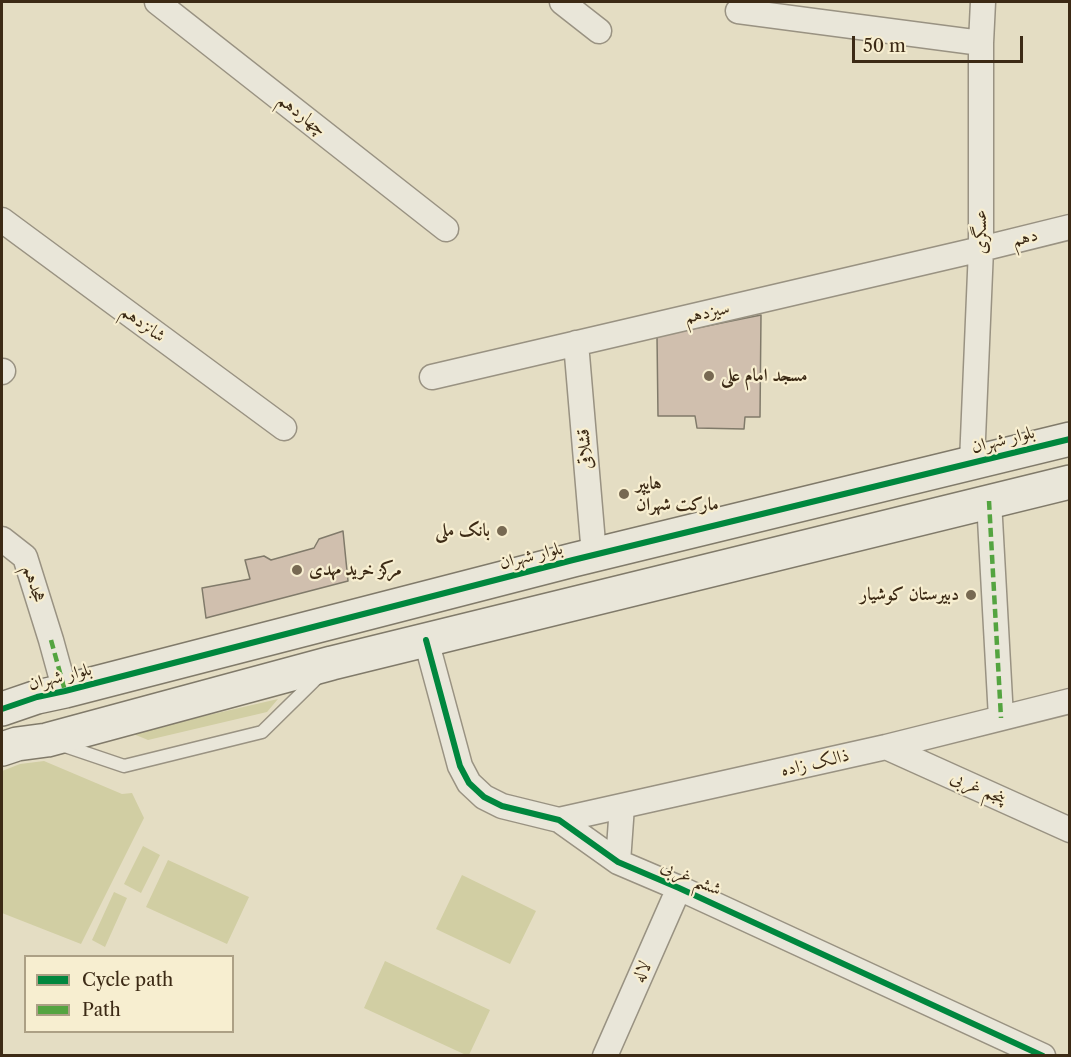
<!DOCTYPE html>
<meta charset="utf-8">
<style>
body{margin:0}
#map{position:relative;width:1071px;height:1057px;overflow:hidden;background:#e4ddc3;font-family:"Libre Caslon Text",serif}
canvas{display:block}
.frame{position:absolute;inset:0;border:3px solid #3c2a15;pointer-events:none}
.legend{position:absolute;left:24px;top:955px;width:210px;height:78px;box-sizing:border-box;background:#f7eed0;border:2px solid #aca085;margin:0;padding:8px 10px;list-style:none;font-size:18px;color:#3c2a15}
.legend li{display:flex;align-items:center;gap:12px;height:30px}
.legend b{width:30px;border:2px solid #aca085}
.scale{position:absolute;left:852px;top:36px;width:171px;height:27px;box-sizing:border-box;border:3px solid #3c2a15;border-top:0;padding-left:8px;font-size:18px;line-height:21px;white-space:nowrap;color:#3c2a15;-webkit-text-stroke:4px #f7eed0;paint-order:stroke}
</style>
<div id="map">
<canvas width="1071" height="1057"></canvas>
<div class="frame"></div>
<ul class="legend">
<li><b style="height:8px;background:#00873e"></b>Cycle path</li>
<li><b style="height:8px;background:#54a440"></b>Path</li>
</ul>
<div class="scale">50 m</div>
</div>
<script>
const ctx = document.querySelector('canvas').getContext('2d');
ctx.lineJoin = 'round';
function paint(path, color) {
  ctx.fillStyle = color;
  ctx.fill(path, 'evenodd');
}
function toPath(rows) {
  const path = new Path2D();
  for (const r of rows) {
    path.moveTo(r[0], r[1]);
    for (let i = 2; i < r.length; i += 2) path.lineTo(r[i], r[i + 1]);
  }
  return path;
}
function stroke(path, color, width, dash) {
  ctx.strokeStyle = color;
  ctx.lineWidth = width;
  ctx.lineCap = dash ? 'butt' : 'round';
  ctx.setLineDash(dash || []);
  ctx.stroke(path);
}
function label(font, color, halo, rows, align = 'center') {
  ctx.font = font + ' "Libre Caslon Text",Amiri,serif';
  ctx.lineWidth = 4.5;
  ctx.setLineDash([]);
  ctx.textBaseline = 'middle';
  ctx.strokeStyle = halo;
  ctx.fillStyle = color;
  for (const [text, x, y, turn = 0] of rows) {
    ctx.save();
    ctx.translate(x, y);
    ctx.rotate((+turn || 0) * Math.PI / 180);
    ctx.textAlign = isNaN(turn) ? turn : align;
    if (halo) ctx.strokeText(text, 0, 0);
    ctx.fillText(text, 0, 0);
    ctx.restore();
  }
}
paint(toPath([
 [278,699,267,712,148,740,131,733],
 [44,761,122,794,132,793,144,818,81,944,2,913,2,771,20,764],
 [143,846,160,855,141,893,124,884],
 [168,860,249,897,227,944,146,907],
 [462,875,536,911,510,964,436,929],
 [114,892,127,898,105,947,92,940],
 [385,961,490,1010,469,1055,466,1055,364,1008]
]), '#d1cea3');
const building = toPath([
 [761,315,760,417,745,417,744,429,697,428,695,416,658,416,657,336,761,315],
 [343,531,348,581,206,618,202,588,250,579,245,560,264,556,271,560,314,548,319,539,343,531]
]);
paint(building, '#d0bfae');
stroke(building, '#807a6a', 1.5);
const lane = toPath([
 [59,744,124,766,262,732,318,677]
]);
const street = toPath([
 [157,2,446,229],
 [562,2,599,31],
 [738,11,981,43],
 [2,220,284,428],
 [576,343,594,555],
 [2,372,3,371],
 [432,377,981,249,1070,227],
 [972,462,981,249,981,43,983,2],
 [989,501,1001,718],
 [2,539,25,557,51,640,65,691],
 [426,640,460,766,469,783,484,797,502,806,559,820,618,862,679,888,1043,1056],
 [886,747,1070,830],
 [559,820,886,747,1070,701],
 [618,862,622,806],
 [605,1056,679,888]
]);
const secondary = toPath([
 [2,709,37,697,65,691,573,560,1070,439],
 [2,749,17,744,47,740,332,663,1070,482]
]);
stroke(lane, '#999282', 15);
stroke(street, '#999282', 27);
stroke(secondary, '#807a6a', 36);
stroke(lane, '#e9e6d9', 12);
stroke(street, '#e9e6d9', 24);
stroke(secondary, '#e9e6d9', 33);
stroke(toPath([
 [989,501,1001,718],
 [51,640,65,691]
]), '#54a440', 4.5, [9, 4.5]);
stroke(toPath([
 [426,640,460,766,469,783,484,797,502,806,559,820,618,862,679,888,1043,1056],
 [2,709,37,697,65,691,573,560,1070,439]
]), '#00873e', 6);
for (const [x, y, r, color] of [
 [709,376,6,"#776952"],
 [624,494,6,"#776952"],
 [502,531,6,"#776952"],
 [297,570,6,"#776952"],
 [971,595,6,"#776952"]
]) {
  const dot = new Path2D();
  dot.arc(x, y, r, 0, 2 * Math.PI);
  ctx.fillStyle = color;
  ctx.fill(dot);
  stroke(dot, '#f7eed0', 2);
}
label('18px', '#3c2a15', '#f7eed0', [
 ["چهاردهم",302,115,38],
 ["عسگری",981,232,-90],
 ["دهم",1025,238,-15],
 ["سیزدهم",707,313,-13],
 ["شانزدهم",143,324,36],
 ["بلوار شهران",1003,440,-14],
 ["قشلاقی",585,449,-95],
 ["بلوار شهران",531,556,-14],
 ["هجدهم",34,584,73],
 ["بلوار شهران",60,677,-14],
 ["ذالک زاده",815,763,-13],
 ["پنجم غربی",978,788,24],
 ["ششم غربی",691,878,24],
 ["لاله",642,972,-66]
]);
label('bold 18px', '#3c2a15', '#f7eed0', [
 ["مسجد امام علی",721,376],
 ["هایپر",636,484],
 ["مارکت شهران",636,505],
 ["بانک ملی",490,531,"right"],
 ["مرکز خرید مهدی",309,570],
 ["دبیرستان کوشیار",959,595,"right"]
], 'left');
</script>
